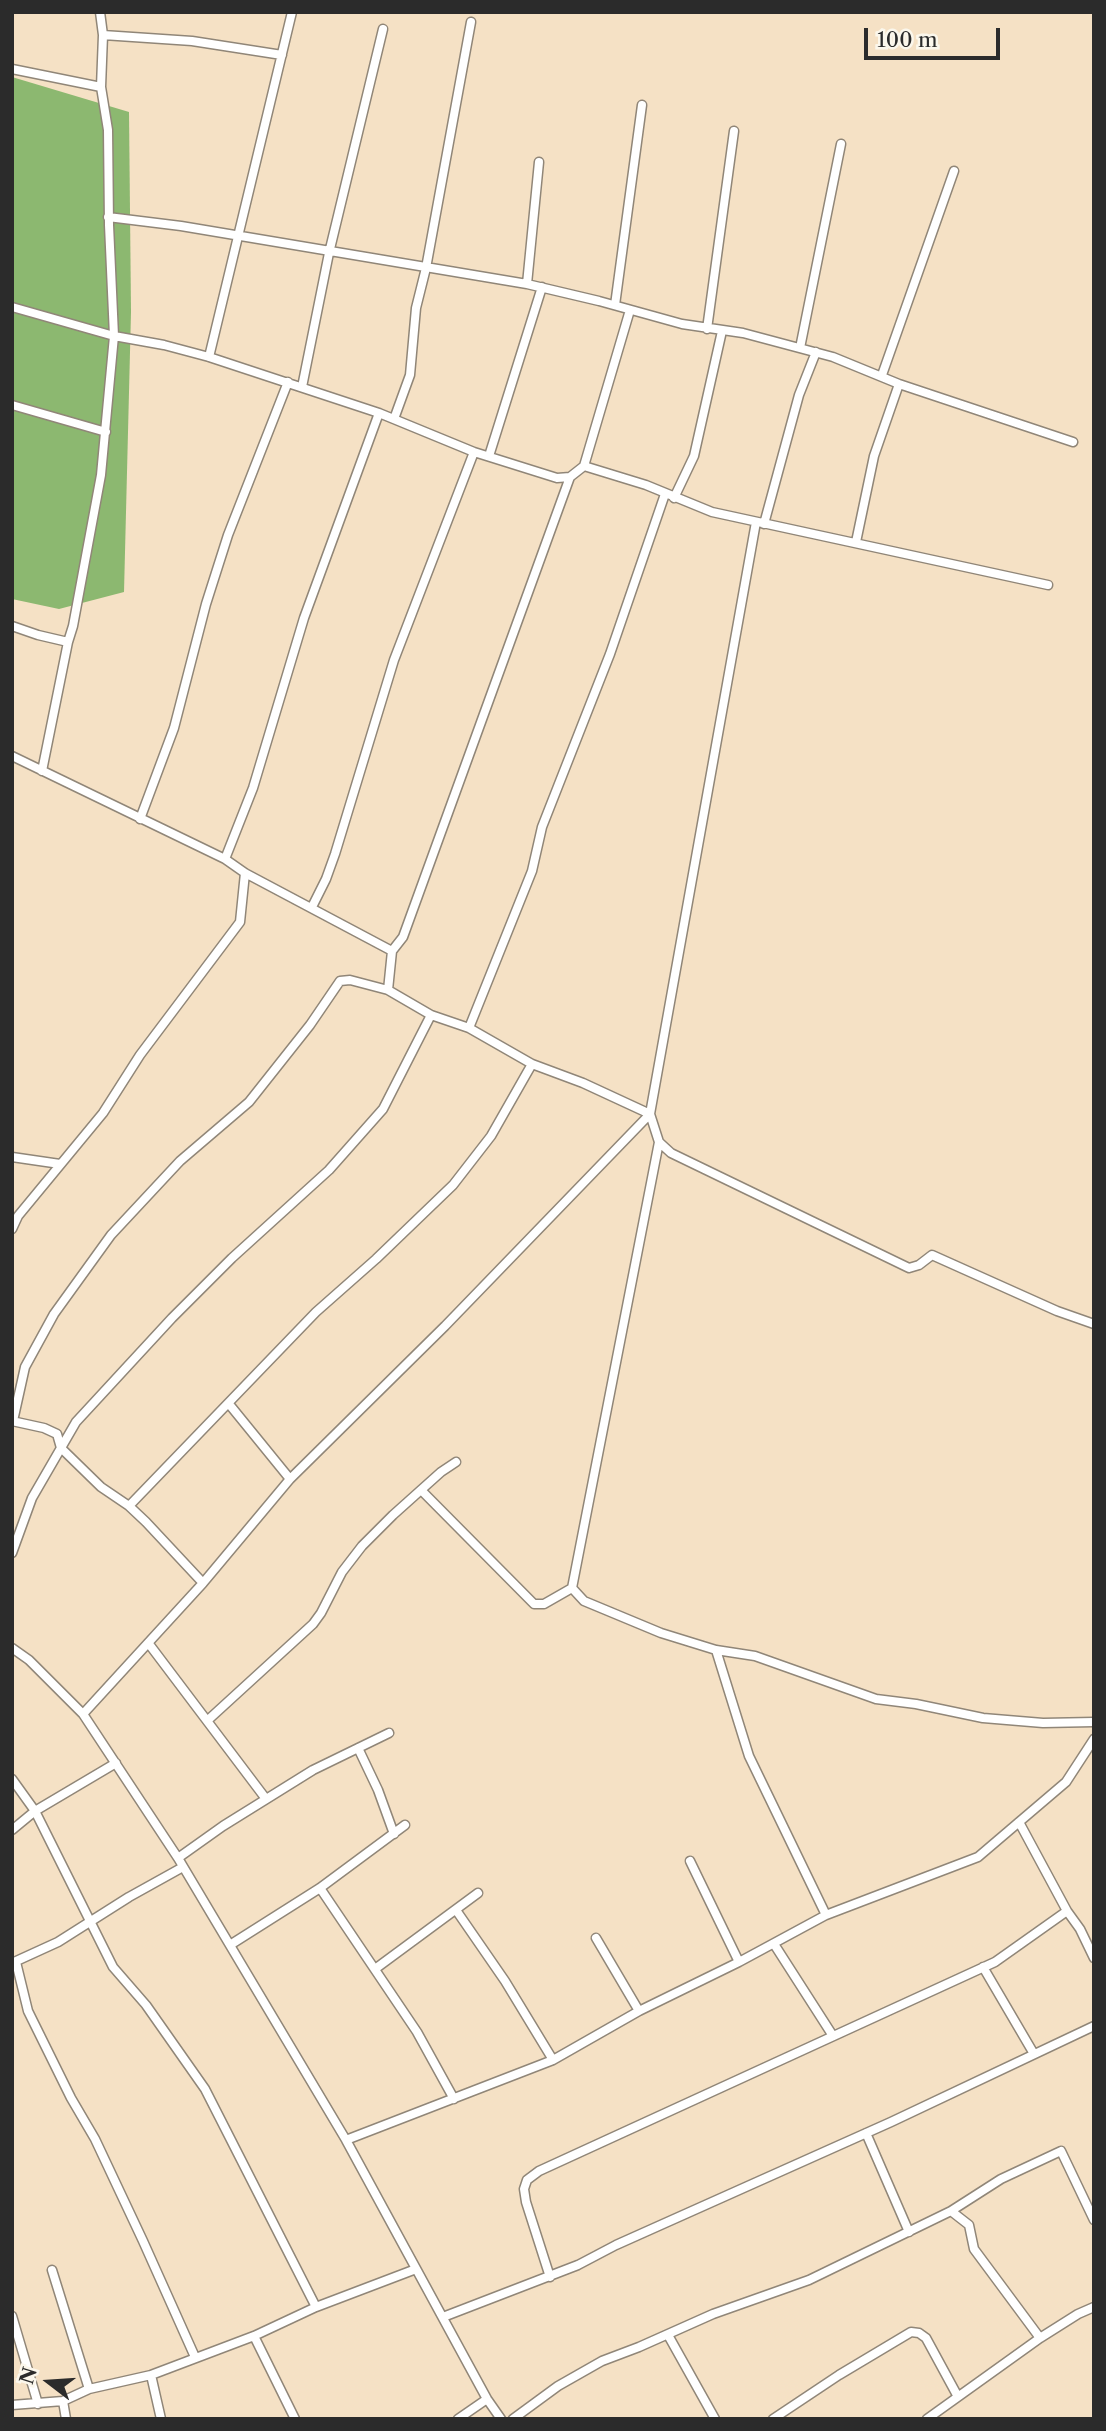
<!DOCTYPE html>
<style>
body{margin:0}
#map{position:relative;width:1106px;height:2431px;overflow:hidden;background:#f5e1c5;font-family:"Libre Caslon Text",serif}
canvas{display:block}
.frame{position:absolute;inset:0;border:14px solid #2b2b2b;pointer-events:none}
.north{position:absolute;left:14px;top:2347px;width:70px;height:70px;-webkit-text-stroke:5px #fbf7ec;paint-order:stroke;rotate:287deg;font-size:19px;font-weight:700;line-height:28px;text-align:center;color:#2b2b2b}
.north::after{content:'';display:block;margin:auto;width:24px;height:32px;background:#2b2b2b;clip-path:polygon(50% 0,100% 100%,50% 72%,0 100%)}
.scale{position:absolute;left:864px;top:28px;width:136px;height:32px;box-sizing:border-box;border:4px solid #2b2b2b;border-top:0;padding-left:9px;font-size:21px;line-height:24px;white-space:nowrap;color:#2b2b2b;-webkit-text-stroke:5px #fbf7ec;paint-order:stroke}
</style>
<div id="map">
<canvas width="1106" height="2431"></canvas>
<div class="frame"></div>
<div class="north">N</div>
<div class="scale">100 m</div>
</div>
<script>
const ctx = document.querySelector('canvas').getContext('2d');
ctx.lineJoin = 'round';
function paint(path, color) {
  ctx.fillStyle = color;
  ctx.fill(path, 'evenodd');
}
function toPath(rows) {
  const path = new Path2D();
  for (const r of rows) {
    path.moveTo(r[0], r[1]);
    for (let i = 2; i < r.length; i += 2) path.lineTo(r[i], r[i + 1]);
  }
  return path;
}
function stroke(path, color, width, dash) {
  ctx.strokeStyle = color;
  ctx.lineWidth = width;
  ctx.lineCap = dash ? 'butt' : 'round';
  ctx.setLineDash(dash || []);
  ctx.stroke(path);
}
paint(toPath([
 [12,77,129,112,131,312,124,592,59,609,12,599]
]), '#8cb870');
const street = toPath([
 [100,12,103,35,101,87],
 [103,35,192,41,282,55],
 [12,69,101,87,108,130,109,225,114,336,101,475,73,626,68,642,38,635,12,626],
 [108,217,181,226,527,284,599,301,682,324,743,333,833,357,899,384,1073,442],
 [527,284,539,162],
 [615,305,642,105],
 [12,307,114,336,164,345,209,357,379,413,474,452,557,478,570,477,584,466,646,485,712,512,1048,585],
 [707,329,734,131],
 [800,348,841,144],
 [209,357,292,12],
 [882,375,954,171],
 [302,387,329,253,383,29],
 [12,405,106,432],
 [394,419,410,375,416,308,426,268,471,22],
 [489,456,542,287],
 [584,466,630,310],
 [674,498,694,456,722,331],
 [756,522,650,1114,659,1142,671,1153,909,1268,919,1265,932,1255,1057,1311,1094,1324],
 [764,524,799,395,816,352],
 [856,542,874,456,899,384],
 [12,756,225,859,245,873,392,951,388,990,431,1015,469,1028,532,1064,583,1083,650,1114],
 [42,771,68,642],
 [140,819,174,728,206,604,228,535,288,382],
 [225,859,253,788,304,618,379,413],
 [312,907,326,879,335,854,394,660,474,452],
 [392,951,403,937,570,477],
 [469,1028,532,871,542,827,610,654,665,494],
 [12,1157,60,1164],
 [12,1229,18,1216,103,1113,140,1055,240,922,245,873],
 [229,1404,290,1479],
 [12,1421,44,1428,57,1434,61,1448,101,1487,129,1506,146,1522,203,1583],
 [13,1421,25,1367,54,1314,111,1235,180,1161,249,1102,310,1025,340,981,350,980,388,990],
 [421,1490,534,1604,544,1604,572,1588,584,1601,661,1633,716,1650,755,1656,876,1699,916,1704,983,1718,1043,1723,1094,1722],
 [129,1506,316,1312,376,1259,453,1185,491,1136,532,1064],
 [12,1553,32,1498,76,1422,172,1318,232,1258,329,1170,383,1109,431,1015],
 [572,1588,659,1142],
 [149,1644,266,1799],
 [12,1648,29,1660,83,1714,178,1858,346,2140,487,2399,501,2419],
 [716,1650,749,1756,826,1915],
 [83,1714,203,1583,290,1479,445,1326,650,1114],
 [208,1720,313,1624,321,1613,342,1572,362,1546,393,1515,441,1472,456,1462],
 [358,1748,378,1790,394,1834],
 [12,1779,35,1811,113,1967,146,2005,205,2089,316,2307],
 [12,1830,35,1811,116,1763],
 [178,1858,223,1826,313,1770,389,1733],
 [690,1861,739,1962],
 [320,1888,417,2032,454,2099],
 [456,1910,505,1981,553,2060],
 [1067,1911,1080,1929,1094,1958],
 [596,1938,639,2011],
 [774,1944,833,2036],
 [230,1945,320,1888,405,1825],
 [16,1962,28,2011,71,2098,95,2139,143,2241,195,2357],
 [12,1963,58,1942,129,1897,183,1867],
 [983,1967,1034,2054],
 [375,1969,478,1893],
 [866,2133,909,2232],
 [346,2140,553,2060,639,2011,739,1962,826,1915,978,1857,1066,1782,1094,1739],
 [951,2211,1001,2179,1061,2151,1094,2220],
 [52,2270,89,2389],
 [550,2277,526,2202,524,2189,527,2180,539,2171,995,1962,1067,1911,1019,1822],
 [12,2316,38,2404],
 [443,2317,578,2265,616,2245,891,2122,1094,2026],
 [668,2335,715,2419],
 [254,2336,295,2419],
 [151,2375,161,2419],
 [63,2401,66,2419],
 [12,2405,63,2401,89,2389,151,2375,254,2336,316,2307,416,2269],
 [458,2419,487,2399],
 [513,2419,558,2386,602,2361,639,2347,713,2314,809,2280,951,2211,969,2225,974,2249,1040,2338],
 [773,2419,839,2375,911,2332,919,2333,926,2338,957,2395],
 [927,2419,1040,2338,1078,2314,1094,2307]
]);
stroke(street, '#908678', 11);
stroke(street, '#fff', 8);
</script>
